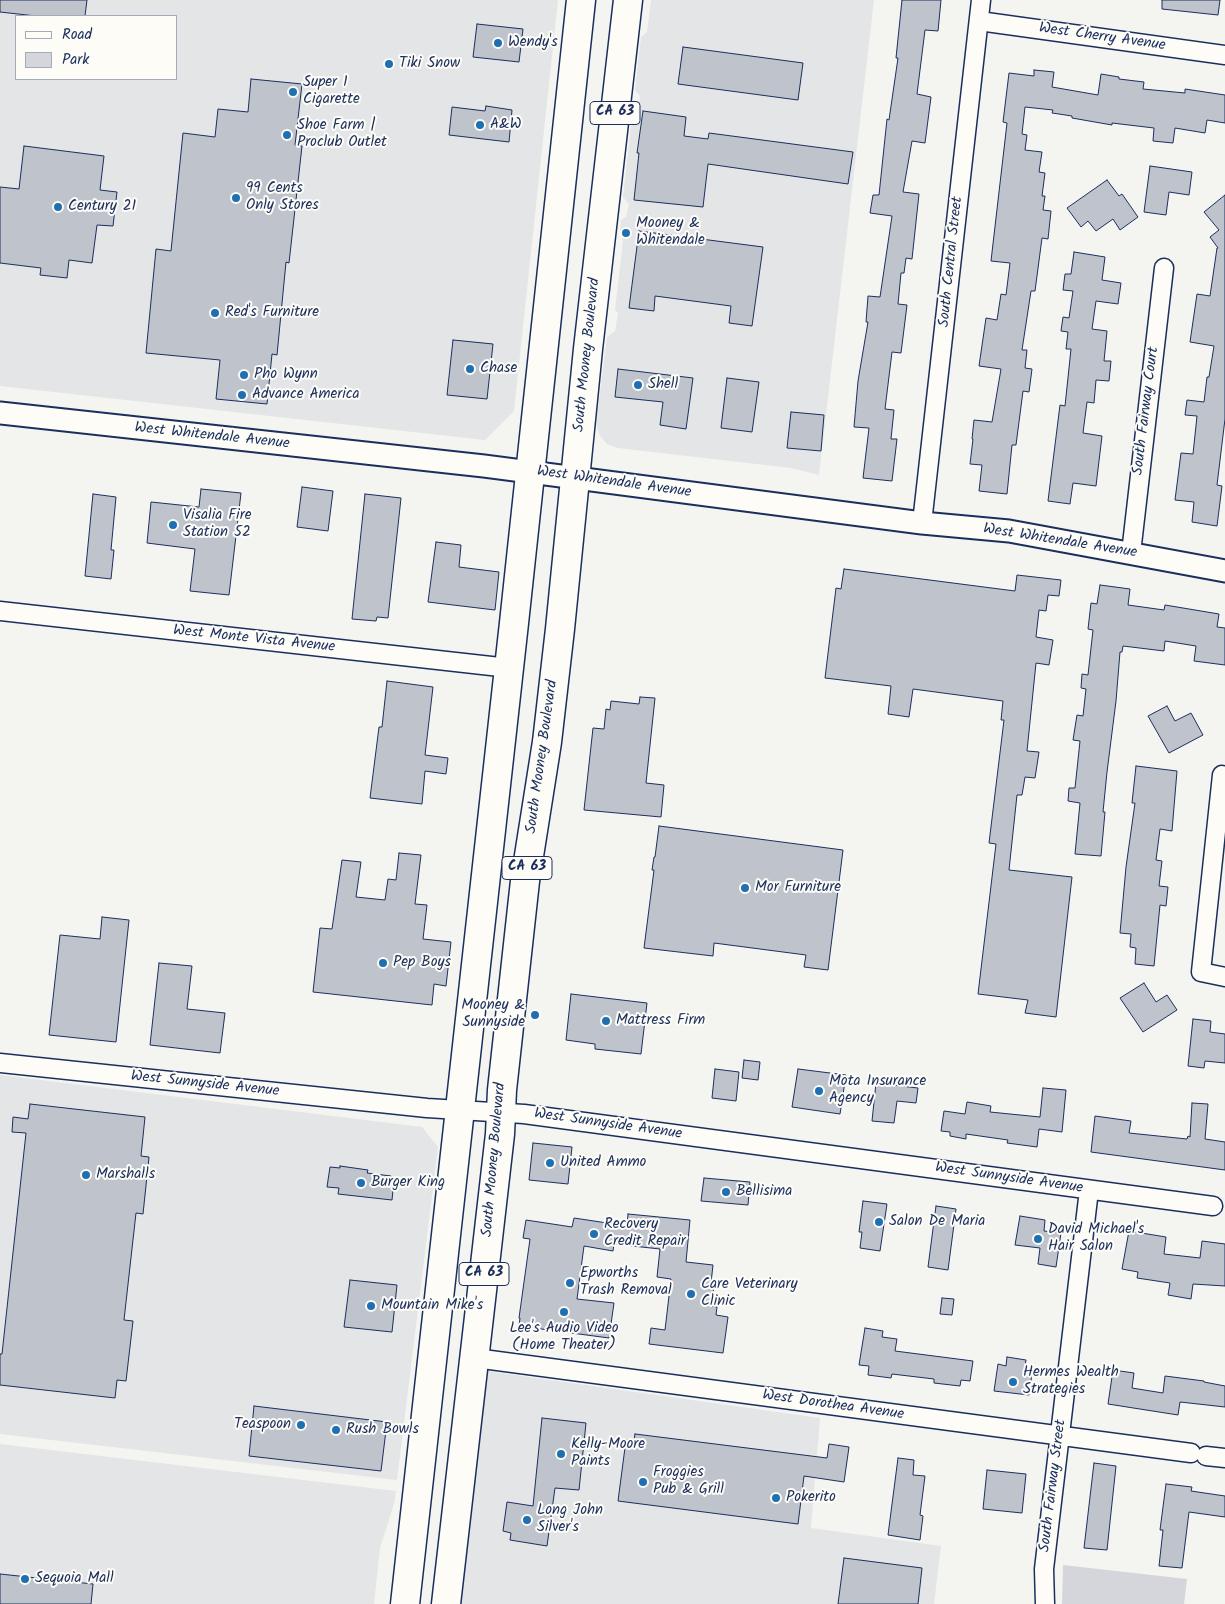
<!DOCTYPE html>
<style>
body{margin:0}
#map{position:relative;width:1225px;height:1604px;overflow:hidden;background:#f4f4f1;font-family:Kalam,sans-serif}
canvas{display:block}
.legend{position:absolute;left:15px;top:15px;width:162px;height:65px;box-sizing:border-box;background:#fdfcf7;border:1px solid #a3aaba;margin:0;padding:6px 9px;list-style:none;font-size:15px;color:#1b2f5e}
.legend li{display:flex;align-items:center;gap:10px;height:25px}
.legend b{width:25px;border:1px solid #a3aaba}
</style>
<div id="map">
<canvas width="1225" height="1604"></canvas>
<ul class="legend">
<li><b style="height:6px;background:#fdfcf7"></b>Road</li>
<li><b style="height:14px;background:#d4d6db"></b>Park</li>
</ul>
</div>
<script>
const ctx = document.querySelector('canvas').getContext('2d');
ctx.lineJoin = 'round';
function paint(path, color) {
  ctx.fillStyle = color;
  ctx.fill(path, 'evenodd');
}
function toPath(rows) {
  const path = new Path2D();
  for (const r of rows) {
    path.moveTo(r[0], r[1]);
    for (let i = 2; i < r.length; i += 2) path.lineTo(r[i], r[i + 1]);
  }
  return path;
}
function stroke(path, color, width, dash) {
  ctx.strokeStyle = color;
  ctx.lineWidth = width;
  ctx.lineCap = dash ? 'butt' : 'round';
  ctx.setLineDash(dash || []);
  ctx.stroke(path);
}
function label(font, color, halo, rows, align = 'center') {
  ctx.font = font + ' Kalam,sans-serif';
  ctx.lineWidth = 4;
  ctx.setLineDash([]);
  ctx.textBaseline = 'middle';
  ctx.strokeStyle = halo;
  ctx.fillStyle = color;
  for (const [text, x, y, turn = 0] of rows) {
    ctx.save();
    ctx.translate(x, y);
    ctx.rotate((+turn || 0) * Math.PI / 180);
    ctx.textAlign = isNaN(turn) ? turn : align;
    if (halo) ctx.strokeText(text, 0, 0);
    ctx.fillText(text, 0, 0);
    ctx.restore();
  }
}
paint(toPath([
 [0,0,558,0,514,411,485,440,0,386],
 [16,16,176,16,176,79,16,79],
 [651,0,874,0,819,475,791,468,618,448,607,444,600,436,596,424,607,337,615,331,618,313,615,310,623,240,620,233,621,220,626,217,629,204,623,197,632,118,638,112,640,96,635,90,641,37,647,32],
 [0,1075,422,1127,438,1147,397,1480,0,1434],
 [486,1371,820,1418,811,1528,941,1546,934,1604,460,1604],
 [0,1444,396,1491,394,1504,380,1548,374,1604,0,1604]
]), '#e4e5e6');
paint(toPath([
 [1063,1565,1187,1579,1184,1604,1062,1604]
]), '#d4d6db');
const building = toPath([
 [0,0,87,0,85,16,36,16,0,12,0,0],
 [902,0,941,0,938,31,925,30,917,94,931,97,925,143,912,141,903,192,919,194,912,259,906,258,904,273,901,273,898,304,907,305,901,353,892,352,885,409,894,410,891,439,897,439,892,481,863,478,869,428,854,427,858,381,868,322,866,322,868,296,880,297,892,216,870,213,873,195,879,195,887,119,889,120,898,58,896,58,902,0],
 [1162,0,1220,0,1218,15,1162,9,1162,0],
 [477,24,523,29,519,62,473,57,477,24],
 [683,47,803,63,798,100,678,84,683,47],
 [1034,70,1054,72,1052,87,1098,95,1101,74,1119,77,1119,79,1144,82,1143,89,1185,93,1185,89,1225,95,1225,123,1207,120,1205,133,1175,128,1173,143,1153,141,1154,128,1112,123,1112,125,1072,118,1072,116,1052,113,1053,110,1025,107,1022,134,1027,135,1025,150,1042,152,1039,172,1045,173,1042,196,1045,196,1043,210,1051,211,1048,239,1042,238,1035,291,1031,291,1022,350,1027,350,1025,368,1032,369,1029,392,1023,391,1016,445,1012,445,1007,494,979,491,982,465,970,464,973,439,972,439,974,420,992,422,1001,369,979,366,986,318,997,320,1001,294,1006,295,1010,263,991,261,1007,123,1003,122,1009,73,1034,76,1034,70],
 [251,79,302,84,295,145,302,146,289,263,286,262,277,355,272,354,267,404,216,399,220,360,146,353,156,249,171,251,183,133,215,137,218,109,248,112,251,79],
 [486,106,512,110,509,142,449,135,452,107,485,111,486,106],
 [643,111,686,117,684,136,708,139,709,133,853,152,848,184,708,164,703,207,634,200,639,153,637,153,643,111],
 [24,146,104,156,100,190,117,192,113,226,97,225,92,263,69,260,67,278,40,275,41,268,0,263,0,187,19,189,24,146],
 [1150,166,1192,172,1189,195,1169,192,1166,215,1144,212,1150,166],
 [1107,180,1119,196,1122,194,1138,217,1120,230,1113,219,1096,231,1088,221,1081,227,1067,208,1107,180],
 [1225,195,1225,419,1217,485,1222,486,1217,526,1192,522,1194,502,1175,500,1181,453,1193,454,1197,416,1185,415,1187,400,1204,402,1207,377,1209,377,1214,346,1190,342,1197,294,1210,296,1217,248,1218,248,1210,237,1219,230,1204,212,1225,195],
 [639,231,763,247,752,326,729,323,731,306,655,296,654,311,629,308,639,231],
 [1074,252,1105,257,1102,280,1121,283,1118,304,1096,301,1092,329,1107,331,1104,361,1111,361,1109,381,1096,380,1094,403,1087,402,1083,433,1102,436,1096,486,1073,483,1070,504,1048,501,1060,405,1065,406,1071,349,1066,349,1068,332,1061,331,1063,317,1069,318,1073,291,1063,290,1065,274,1071,274,1074,252],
 [453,340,493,344,487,399,447,395,453,340],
 [618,369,693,378,686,429,660,425,663,402,615,397,618,369],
 [727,378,759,382,752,432,721,428,727,378],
 [791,412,824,415,821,451,787,448,791,412],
 [302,487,333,491,328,531,297,527,302,487],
 [201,489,241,493,229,595,190,591,195,549,147,543,151,502,199,507,201,489],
 [93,494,116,497,111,550,114,550,111,579,85,576,93,494],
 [365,494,401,498,388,618,377,617,376,621,352,619,365,494],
 [436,542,461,545,459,567,499,572,495,610,428,602,436,542],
 [844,569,1015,591,1017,575,1061,580,1059,596,1048,595,1046,611,1039,610,1036,637,1053,640,1049,665,1036,663,1027,751,1039,752,1035,778,1025,777,1022,795,1017,795,1009,870,1072,877,1056,1017,1025,1013,1028,1000,978,994,996,844,989,843,1004,720,1001,720,1003,701,913,689,909,717,888,714,891,686,825,678,836,588,841,589,844,569],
 [1100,585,1130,589,1128,605,1164,610,1165,605,1219,614,1217,627,1225,628,1225,665,1194,661,1196,646,1165,641,1164,651,1123,646,1122,652,1120,652,1116,701,1107,772,1103,812,1105,812,1101,856,1075,854,1080,803,1068,801,1069,788,1075,788,1080,741,1073,740,1077,715,1083,716,1086,689,1081,688,1082,674,1088,675,1093,630,1088,629,1091,603,1097,604,1100,585],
 [387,681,433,687,425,755,448,758,446,774,425,771,422,804,370,798,379,727,382,727,387,681],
 [640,697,655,698,646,783,664,785,661,817,584,810,593,728,604,729,606,709,610,710,611,701,639,704,640,697],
 [1167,706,1175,721,1191,713,1203,735,1169,753,1148,716,1167,706],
 [1136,766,1177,771,1172,831,1160,829,1156,860,1162,861,1159,886,1168,887,1166,906,1160,905,1154,966,1135,964,1136,948,1130,947,1131,934,1120,933,1126,867,1135,803,1132,803,1136,766],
 [659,826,843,850,828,970,804,967,806,955,714,943,713,956,644,948,654,870,652,870,654,857,655,857,659,826],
 [399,853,421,855,415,904,427,905,423,939,451,942,446,986,434,984,432,1005,313,992,320,928,332,929,342,860,361,862,356,897,385,900,388,879,396,880,399,853],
 [102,917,129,920,116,1042,49,1035,60,935,100,939,102,917],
 [159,963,192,966,187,1009,225,1013,220,1053,150,1045,159,963],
 [1144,983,1156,1002,1167,995,1177,1010,1143,1032,1120,998,1144,983],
 [571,994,647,1003,641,1054,595,1049,595,1044,566,1040,571,994],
 [1193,1019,1211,1021,1210,1032,1225,1034,1225,1063,1205,1061,1204,1068,1188,1066,1193,1019],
 [744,1060,760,1062,758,1080,742,1078,744,1060],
 [715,1069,739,1072,736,1101,712,1098,715,1069],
 [798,1069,846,1075,840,1114,792,1107,798,1069],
 [876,1083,918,1088,916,1103,897,1101,894,1123,872,1121,876,1083],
 [1043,1088,1066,1090,1062,1132,1039,1129,1037,1147,1007,1143,1008,1140,966,1134,966,1139,950,1136,950,1132,941,1131,944,1111,965,1114,967,1102,991,1106,990,1112,1040,1117,1043,1088],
 [1192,1103,1208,1104,1205,1139,1225,1142,1225,1170,1091,1152,1095,1116,1131,1121,1129,1133,1187,1139,1188,1136,1190,1137,1192,1103],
 [30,1104,145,1117,141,1156,149,1157,143,1214,136,1213,124,1320,133,1321,126,1381,117,1380,115,1398,0,1385,0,1354,2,1354,26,1133,12,1132,13,1117,28,1119,30,1104],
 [533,1143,572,1147,568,1184,529,1180,533,1143],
 [340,1166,368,1170,367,1173,391,1176,390,1180,394,1180,392,1200,338,1194,339,1188,327,1187,330,1167,340,1168,340,1166],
 [704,1178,750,1182,748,1205,701,1201,704,1178],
 [863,1201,887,1204,880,1251,860,1248,862,1232,859,1232,863,1201],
 [936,1206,956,1209,948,1270,928,1267,936,1206],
 [628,1214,690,1220,686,1262,713,1265,711,1283,714,1283,712,1306,717,1307,716,1315,728,1317,723,1353,649,1344,651,1328,665,1330,671,1279,657,1277,660,1249,614,1244,613,1251,584,1246,577,1299,614,1303,609,1338,519,1326,520,1318,519,1318,530,1239,523,1238,526,1220,572,1227,574,1218,627,1226,628,1214],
 [1020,1216,1045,1220,1044,1231,1061,1233,1056,1267,1038,1264,1040,1248,1015,1245,1020,1216],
 [1129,1231,1166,1237,1164,1254,1200,1258,1202,1241,1225,1244,1225,1286,1193,1284,1191,1299,1168,1295,1170,1283,1137,1278,1138,1272,1122,1269,1129,1231],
 [350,1280,397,1285,392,1332,344,1327,350,1280],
 [942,1298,954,1299,952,1315,940,1314,942,1298],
 [865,1328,883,1331,882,1337,897,1339,895,1351,973,1361,970,1381,961,1380,960,1386,934,1383,934,1379,892,1374,891,1378,868,1375,869,1366,859,1365,865,1328],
 [1007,1357,1026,1360,1024,1372,1032,1373,1029,1395,994,1391,998,1364,1006,1366,1007,1357],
 [1113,1370,1134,1373,1132,1388,1163,1393,1165,1376,1204,1381,1204,1382,1225,1386,1225,1407,1180,1402,1178,1415,1108,1404,1113,1370],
 [254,1406,387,1422,381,1471,249,1456,254,1406],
 [542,1418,586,1423,579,1490,555,1488,547,1546,510,1540,511,1533,503,1531,507,1502,533,1506,542,1418],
 [635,1434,827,1458,829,1444,849,1447,844,1482,804,1476,798,1524,618,1501,626,1440,634,1441,635,1434],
 [898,1458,914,1460,913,1475,925,1476,920,1515,923,1516,920,1540,888,1535,898,1458],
 [1094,1463,1116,1466,1107,1550,1084,1548,1094,1463],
 [987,1470,1026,1474,1022,1513,983,1509,987,1470],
 [1166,1484,1192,1487,1191,1491,1225,1496,1225,1517,1189,1512,1182,1568,1159,1566,1163,1530,1160,1530,1166,1484],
 [844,1558,922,1568,918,1604,838,1604,844,1558],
 [0,1574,93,1584,91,1604,0,1604,0,1574]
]);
paint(building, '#bfc3cc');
stroke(building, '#1b2f5e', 1);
const minor = toPath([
 [979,21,1225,55],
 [922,523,981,0],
 [1131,553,1164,268],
 [0,611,509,668],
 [1225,776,1222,775,1201,972,1225,977],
 [0,1063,427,1108,524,1114,1213,1206],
 [475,1358,1191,1453],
 [1206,1456,1225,1458],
 [1045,1604,1044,1569,1089,1190]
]);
const tertiary = toPath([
 [0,413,484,466,922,523,1009,531,1225,571]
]);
const primary = toPath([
 [405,1604,514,623,581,0],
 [446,1604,500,1134,502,1090,525,881,547,742,560,629,588,349,628,0]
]);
stroke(minor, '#1b2f5e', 21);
stroke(tertiary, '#1b2f5e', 25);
stroke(primary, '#1b2f5e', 31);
stroke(minor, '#fdfcf7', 18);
stroke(tertiary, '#fdfcf7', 21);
stroke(primary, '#fdfcf7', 28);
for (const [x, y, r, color] of [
 [498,43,5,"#1f6fb2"],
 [389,64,5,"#1f6fb2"],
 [293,92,5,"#1f6fb2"],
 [480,125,5,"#1f6fb2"],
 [287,135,5,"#1f6fb2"],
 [236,198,5,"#1f6fb2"],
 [58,207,5,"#1f6fb2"],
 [626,233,5,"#1f6fb2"],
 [215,313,5,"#1f6fb2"],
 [470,369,5,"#1f6fb2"],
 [244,375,5,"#1f6fb2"],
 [638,385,5,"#1f6fb2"],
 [242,395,5,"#1f6fb2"],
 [173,525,5,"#1f6fb2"],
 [745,888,5,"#1f6fb2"],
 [383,963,5,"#1f6fb2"],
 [535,1015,5,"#1f6fb2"],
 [606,1021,5,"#1f6fb2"],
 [819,1091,5,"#1f6fb2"],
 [550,1163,5,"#1f6fb2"],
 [86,1175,5,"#1f6fb2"],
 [361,1183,5,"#1f6fb2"],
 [726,1192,5,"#1f6fb2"],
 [879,1222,5,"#1f6fb2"],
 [594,1234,5,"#1f6fb2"],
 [1038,1239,5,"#1f6fb2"],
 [570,1283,5,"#1f6fb2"],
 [691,1294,5,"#1f6fb2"],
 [371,1306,5,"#1f6fb2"],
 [564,1312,5,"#1f6fb2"],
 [1013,1382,5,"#1f6fb2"],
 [301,1425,5,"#1f6fb2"],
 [336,1430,5,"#1f6fb2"],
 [561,1454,5,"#1f6fb2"],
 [643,1482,5,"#1f6fb2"],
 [776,1498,5,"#1f6fb2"],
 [527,1520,5,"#1f6fb2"],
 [25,1579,5,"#1f6fb2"]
]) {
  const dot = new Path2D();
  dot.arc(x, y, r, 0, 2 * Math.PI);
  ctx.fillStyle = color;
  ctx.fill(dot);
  stroke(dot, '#fdfcf7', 2);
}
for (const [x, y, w] of [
 [615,113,50],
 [527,868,50],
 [484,1274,50]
]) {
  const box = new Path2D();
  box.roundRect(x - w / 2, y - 11.5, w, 23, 4);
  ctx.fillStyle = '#fdfcf7';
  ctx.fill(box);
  stroke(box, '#1b2f5e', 1);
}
label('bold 14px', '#1b2f5e', null, [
 ["CA 63",615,113],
 ["CA 63",527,868],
 ["CA 63",484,1274]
]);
label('15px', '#1b2f5e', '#fdfcf7', [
 ["West Cherry Avenue",1102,38,8],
 ["South Central Street",952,262,-84],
 ["South Mooney Boulevard",588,355,-84],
 ["South Fairway Court",1147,411,-83],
 ["West Whitendale Avenue",212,437,6],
 ["West Whitendale Avenue",614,483,8],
 ["West Whitendale Avenue",1060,542,9],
 ["West Monte Vista Avenue",254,640,6],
 ["South Mooney Boulevard",543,757,-82],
 ["West Sunnyside Avenue",205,1085,6],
 ["West Sunnyside Avenue",608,1125,8],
 ["South Mooney Boulevard",495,1160,-85],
 ["West Sunnyside Avenue",1009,1179,8],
 ["West Dorothea Avenue",833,1406,8],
 ["South Fairway Street",1054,1486,-83]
]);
label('15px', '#1b2f5e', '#fdfcf7', [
 ["Wendy's",508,43],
 ["Tiki Snow",399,64],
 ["Super 1",303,83],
 ["Cigarette",303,100],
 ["A&W",490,125],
 ["Shoe Farm |",297,126],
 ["Proclub Outlet",297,143],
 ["99 Cents",246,189],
 ["Only Stores",246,206],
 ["Century 21",68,207],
 ["Mooney &",636,224],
 ["Whitendale",636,241],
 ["Red's Furniture",225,313],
 ["Chase",480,369],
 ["Pho Wynn",254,375],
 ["Shell",648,385],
 ["Advance America",252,395],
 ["Visalia Fire",183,516],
 ["Station 52",183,533],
 ["Mor Furniture",755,888],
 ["Pep Boys",393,963],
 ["Mooney &",525,1006,"right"],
 ["Sunnyside",525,1023,"right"],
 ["Mattress Firm",616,1021],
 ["Mota Insurance",829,1082],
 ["Agency",829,1099],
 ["United Ammo",560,1163],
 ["Marshalls",96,1175],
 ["Burger King",371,1183],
 ["Bellisima",736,1192],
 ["Salon De Maria",889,1222],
 ["Recovery",604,1225],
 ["Credit Repair",604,1242],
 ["David Michael's",1048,1230],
 ["Hair Salon",1048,1247],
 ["Epworths",580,1274],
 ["Trash Removal",580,1291],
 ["Care Veterinary",701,1285],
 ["Clinic",701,1302],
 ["Mountain Mike's",381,1306],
 ["Lee's Audio Video",564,1329,"center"],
 ["(Home Theater)",564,1346,"center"],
 ["Hermes Wealth",1023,1373],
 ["Strategies",1023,1390],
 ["Teaspoon",291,1425,"right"],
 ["Rush Bowls",346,1430],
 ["Kelly-Moore",571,1445],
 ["Paints",571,1462],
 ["Froggies",653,1473],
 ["Pub & Grill",653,1490],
 ["Pokerito",786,1498],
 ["Long John",537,1511],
 ["Silver's",537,1528],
 ["Sequoia Mall",35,1579]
], 'left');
</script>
